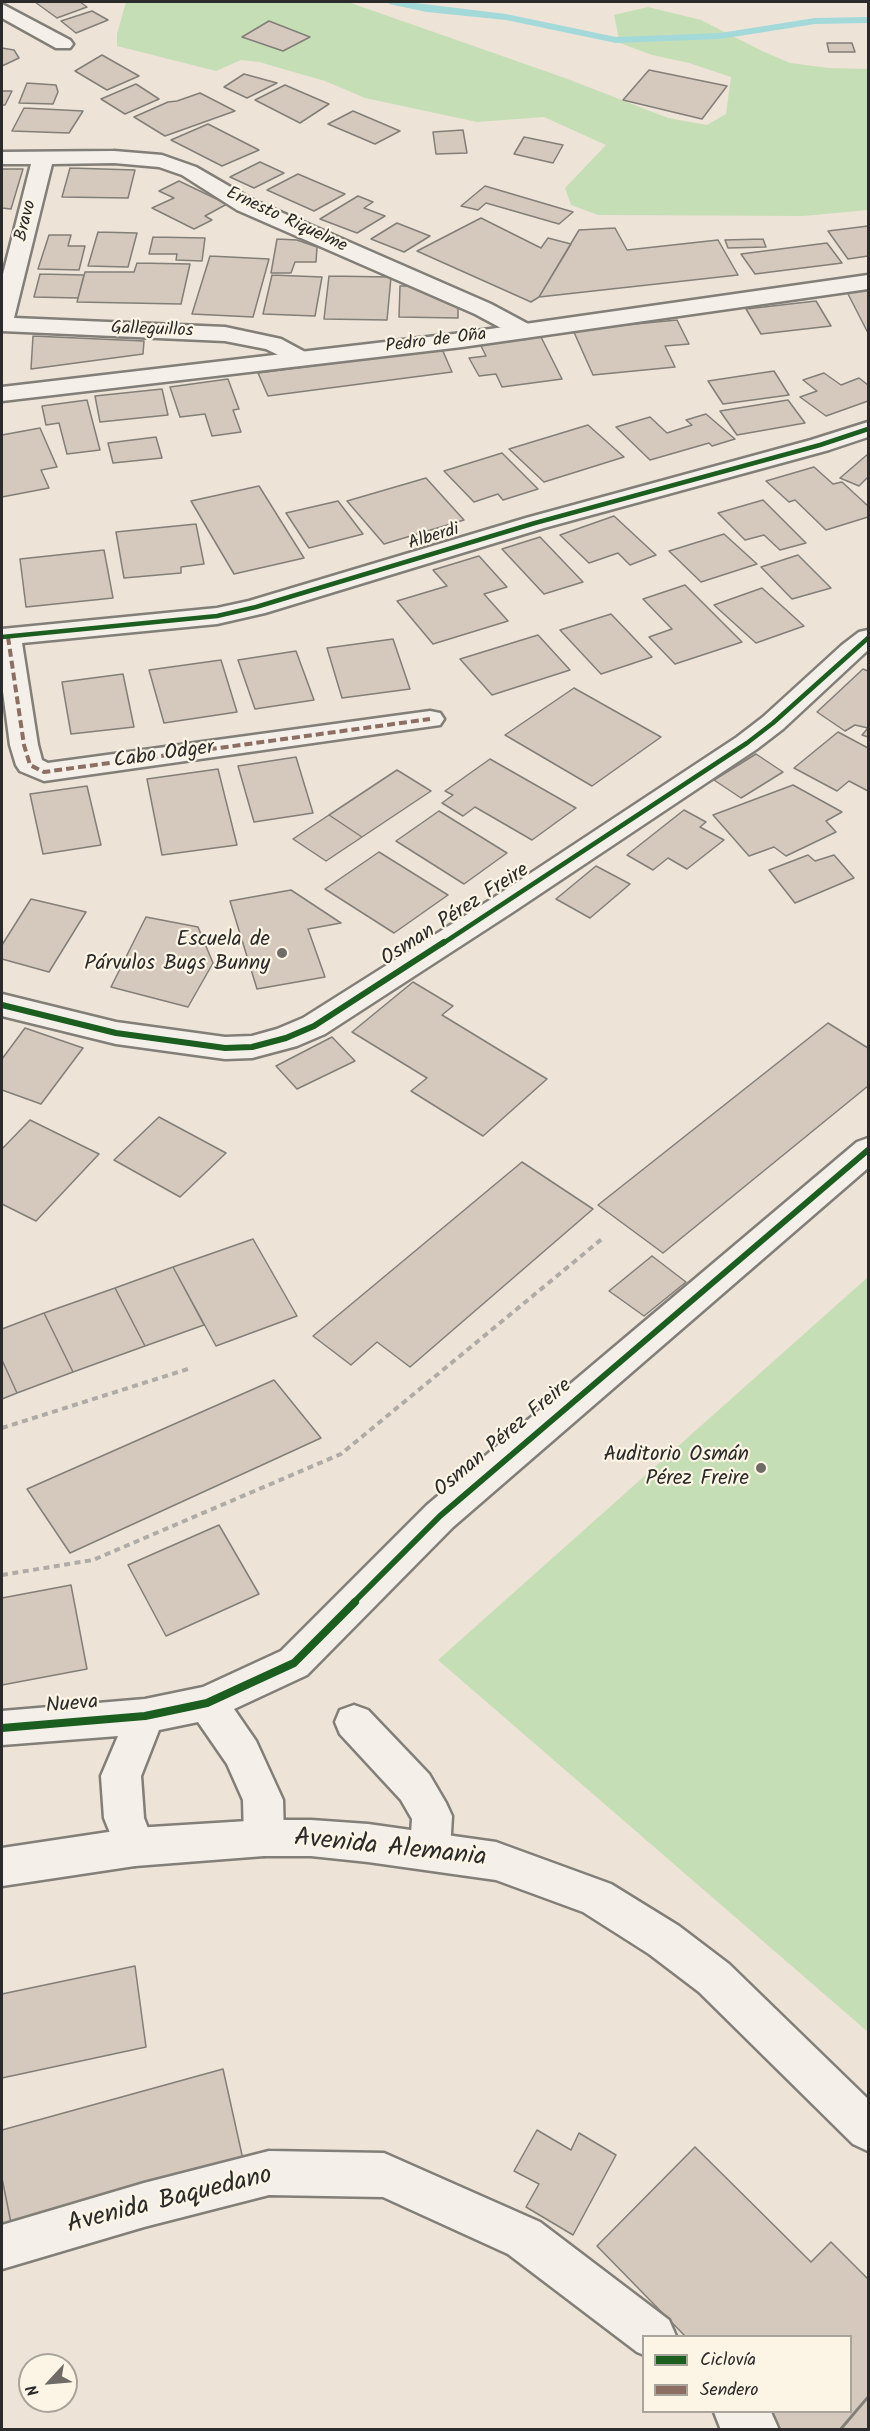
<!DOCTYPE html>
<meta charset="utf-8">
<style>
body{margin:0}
#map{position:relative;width:870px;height:2431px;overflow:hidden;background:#ede3d7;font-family:Kalam,sans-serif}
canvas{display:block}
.frame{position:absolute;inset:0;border:3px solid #2b2b2b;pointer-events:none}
.legend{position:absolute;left:642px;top:2335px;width:210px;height:78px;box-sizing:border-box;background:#fcf5e5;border:2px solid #a8a49b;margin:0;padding:8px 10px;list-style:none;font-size:18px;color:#2b2b2b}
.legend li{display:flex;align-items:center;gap:12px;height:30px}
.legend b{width:30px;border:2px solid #a8a49b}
.north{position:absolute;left:18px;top:2353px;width:60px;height:60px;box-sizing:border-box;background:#fcf5e5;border:2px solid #a8a49b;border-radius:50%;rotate:244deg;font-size:16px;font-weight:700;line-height:24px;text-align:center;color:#2b2b2b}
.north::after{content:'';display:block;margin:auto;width:21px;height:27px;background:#6f6b67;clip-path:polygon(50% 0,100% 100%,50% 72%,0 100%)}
</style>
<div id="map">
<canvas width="870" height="2431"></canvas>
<div class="frame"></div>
<ul class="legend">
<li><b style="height:8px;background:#1b5e20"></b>Ciclovía</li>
<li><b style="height:8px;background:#8d6e63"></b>Sendero</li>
</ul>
<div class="north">N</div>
</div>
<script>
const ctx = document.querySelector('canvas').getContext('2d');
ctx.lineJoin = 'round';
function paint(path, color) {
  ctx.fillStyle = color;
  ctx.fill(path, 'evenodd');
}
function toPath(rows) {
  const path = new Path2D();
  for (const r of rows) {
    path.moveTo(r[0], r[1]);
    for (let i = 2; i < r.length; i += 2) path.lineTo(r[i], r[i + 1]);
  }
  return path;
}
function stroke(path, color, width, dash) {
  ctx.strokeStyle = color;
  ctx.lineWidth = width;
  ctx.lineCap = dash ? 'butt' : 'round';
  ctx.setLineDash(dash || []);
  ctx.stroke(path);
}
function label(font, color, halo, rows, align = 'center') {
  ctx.font = font + ' Kalam,sans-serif';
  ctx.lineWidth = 4.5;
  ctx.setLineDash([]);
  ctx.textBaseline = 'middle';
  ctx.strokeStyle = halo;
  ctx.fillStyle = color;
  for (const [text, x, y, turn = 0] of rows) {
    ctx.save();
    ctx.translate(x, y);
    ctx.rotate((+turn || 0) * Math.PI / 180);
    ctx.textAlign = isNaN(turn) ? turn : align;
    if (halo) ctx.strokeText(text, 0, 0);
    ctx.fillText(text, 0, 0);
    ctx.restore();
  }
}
paint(toPath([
 [126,2,348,2,565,78,668,118,707,125,726,114,731,77,689,63,652,55,620,43,614,15,648,7,701,20,762,51,790,63,829,68,868,69,868,210,803,216,598,215,571,205,565,188,606,145,544,117,477,122,365,98,325,81,259,62,241,60,216,71,117,46,117,34],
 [868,1277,868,2032,438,1660]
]), '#c6deb6');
paint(toPath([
 [388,2,407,2,506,14,616,37,720,33,815,18,868,17,868,23,815,24,720,39,616,43,506,20,427,12,389,4,388,2]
]), '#a4d9d9');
const building = toPath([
 [35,2,80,2,87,7,57,18,35,2],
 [92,11,108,20,76,33,61,21,92,11],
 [269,21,310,37,283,51,242,37,269,21],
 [827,43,852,43,855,52,829,52,827,43],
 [2,48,14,50,19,58,2,66,2,48],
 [102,55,139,76,107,90,75,71,102,55],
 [649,70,727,86,702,119,623,100,649,70],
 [244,74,277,83,247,98,224,87,244,74],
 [27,83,56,85,58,92,53,104,19,103,27,83],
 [136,84,159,99,125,114,101,99,136,84],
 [285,85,329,104,300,123,255,100,285,85],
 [2,91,12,91,5,105,2,105,2,91],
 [200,93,235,111,165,136,134,117,168,102,177,101,200,93],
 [24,108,83,111,69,133,12,131,24,108],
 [353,111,400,131,375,144,328,124,353,111],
 [208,124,259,150,222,166,171,140,208,124],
 [463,130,467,153,436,154,433,132,463,130],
 [524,137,563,145,553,163,514,154,524,137],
 [260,162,284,173,254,188,230,177,260,162],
 [70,168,135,170,128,198,62,197,70,168],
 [2,169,23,169,11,209,2,208,2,169],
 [298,174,345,194,314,211,267,190,298,174],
 [179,181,227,204,205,216,212,220,194,229,152,208,174,198,159,191,179,181],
 [485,186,573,212,559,224,486,203,478,210,461,206,485,186],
 [358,196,373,202,364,208,385,216,357,233,320,219,358,196],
 [481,218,541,248,548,238,571,244,539,297,531,302,417,251,481,218],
 [397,223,430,236,404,252,371,239,397,223],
 [868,226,868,256,848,259,828,231,868,226],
 [615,228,627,250,718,240,738,275,539,297,579,230,615,228],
 [98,232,137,233,128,267,88,266,98,232],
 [49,235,71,235,68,246,85,246,79,270,38,269,49,235],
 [153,237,205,238,202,261,176,260,177,254,149,254,153,237],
 [277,239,297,240,317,247,316,262,295,262,291,273,271,273,277,239],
 [763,239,766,247,728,248,725,240,763,239],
 [827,243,842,263,755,274,741,254,827,243],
 [210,256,269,259,253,317,192,314,210,256],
 [137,263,190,264,181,304,77,302,85,272,134,272,137,263],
 [40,274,84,275,78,298,34,297,40,274],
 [272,275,322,277,315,316,263,314,272,275],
 [329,276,391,277,387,320,324,319,329,276],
 [400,286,410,286,458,307,458,318,399,317,400,286],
 [868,290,868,333,847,292,868,290],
 [816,301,831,326,761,334,746,309,816,301],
 [677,320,689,344,665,346,675,367,593,375,573,330,677,320],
 [33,336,144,341,143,354,31,369,33,336],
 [541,337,562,379,502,387,496,374,479,376,469,358,486,356,480,344,541,337],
 [442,349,452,372,268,396,258,373,442,349],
 [774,371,789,395,723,404,708,381,774,371],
 [824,373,841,385,859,378,868,385,868,401,826,416,800,397,817,391,803,380,824,373],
 [228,379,239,409,233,410,241,432,212,436,205,414,180,417,170,387,228,379],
 [162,389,168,415,100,422,95,396,162,389],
 [87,400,100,450,67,454,59,423,46,425,42,406,87,400],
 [788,400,805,423,737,435,720,411,788,400],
 [706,414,735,439,712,446,709,443,650,460,616,427,650,417,667,433,692,425,686,420,706,414],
 [588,425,624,457,544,482,509,449,588,425],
 [40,428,57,467,41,470,49,488,2,497,2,435,40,428],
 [156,437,162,458,113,463,108,443,156,437],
 [502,453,538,489,503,500,498,494,474,502,444,471,502,453],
 [868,454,868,477,859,486,840,478,868,454],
 [814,467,833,484,842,482,868,506,868,517,826,530,795,500,789,502,766,481,814,467],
 [426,478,464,520,384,544,347,501,426,478],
 [259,486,304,558,234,574,191,501,259,486],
 [763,500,806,543,780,550,764,535,745,540,718,513,763,500],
 [338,501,363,534,309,548,286,513,338,501],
 [614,516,656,555,630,565,618,553,589,563,560,535,614,516],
 [196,524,204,564,181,567,181,573,124,578,116,532,196,524],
 [724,534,757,564,701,582,669,551,724,534],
 [540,537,583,582,544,594,502,549,540,537],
 [104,550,113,598,26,607,20,559,104,550],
 [798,555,831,588,792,599,761,567,798,555],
 [479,556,507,587,484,594,508,621,433,644,397,601,447,586,433,570,479,556],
 [685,585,742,642,675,664,649,637,672,629,643,599,685,585],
 [762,588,804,626,756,643,714,605,762,588],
 [611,614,652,657,601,674,560,630,611,614],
 [538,635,570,670,492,695,460,659,538,635],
 [393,639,410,689,342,698,327,648,393,639],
 [296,651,314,700,255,709,238,660,296,651],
 [221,660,237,712,164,723,149,670,221,660],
 [863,669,868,671,868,737,862,735,868,728,855,725,845,731,817,712,863,669],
 [123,674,134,727,71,734,62,682,123,674],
 [574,688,661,737,592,786,505,735,574,688],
 [838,732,868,748,868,791,849,781,837,791,794,768,838,732],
 [756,754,783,772,741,798,714,780,756,754],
 [296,757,313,813,254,822,238,766,296,757],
 [490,759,576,808,532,840,475,807,463,816,442,803,453,795,445,791,490,759],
 [218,769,237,845,162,855,147,779,218,769],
 [397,770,431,791,362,837,329,815,397,770],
 [793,785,842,812,826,821,836,832,786,856,774,847,749,856,713,815,793,785],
 [87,786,101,845,43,854,30,794,87,786],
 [684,810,706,822,700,827,724,840,687,869,668,858,653,870,627,855,684,810],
 [439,811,507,853,464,884,396,841,439,811],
 [329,815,362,837,326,861,293,839,329,815],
 [379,852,448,895,394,933,325,889,379,852],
 [808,855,815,861,834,855,854,878,795,903,769,870,808,855],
 [596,866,630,884,590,918,556,899,596,866],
 [291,890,341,923,308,929,325,977,257,989,230,901,291,890],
 [31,899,86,912,49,972,2,959,2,945,31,899],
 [146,917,198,927,213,963,188,1007,111,987,146,917],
 [413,982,453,1006,442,1015,547,1079,483,1136,411,1091,427,1078,352,1032,413,982],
 [828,1023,868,1048,868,1086,663,1253,598,1205,828,1023],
 [25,1028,83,1048,41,1104,2,1090,2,1059,25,1028],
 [332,1037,355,1061,297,1089,276,1066,332,1037],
 [159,1117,226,1153,180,1197,114,1160,159,1117],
 [30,1120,99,1154,36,1221,2,1204,2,1149,30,1120],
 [522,1162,593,1209,410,1367,377,1342,351,1365,313,1336,522,1162],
 [253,1239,297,1316,216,1346,173,1267,253,1239],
 [652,1256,686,1282,644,1316,609,1291,652,1256],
 [173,1267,204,1325,145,1346,115,1288,173,1267],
 [115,1288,145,1346,73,1372,44,1313,115,1288],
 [44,1313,73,1372,17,1393,2,1360,2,1329,44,1313],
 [2,1360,17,1393,2,1399,2,1360],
 [274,1380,321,1438,70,1553,27,1489,274,1380],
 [219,1525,259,1594,166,1636,128,1565,219,1525],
 [71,1585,87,1669,2,1685,2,1598,71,1585],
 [135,1966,146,2047,2,2078,2,1994,135,1966],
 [223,2069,244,2164,12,2228,2,2178,2,2130,223,2069],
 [537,2130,571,2150,579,2133,616,2155,573,2235,526,2207,539,2184,514,2171,537,2130],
 [695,2147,811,2262,831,2242,868,2279,868,2396,839,2430,775,2430,758,2412,850,2412,850,2336,685,2336,597,2246,695,2147],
 [2,2178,12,2228,2,2231,2,2178],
 [868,2398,868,2430,841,2430,868,2398]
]);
paint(building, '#d5c9bd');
stroke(building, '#827e78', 1.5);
const lane = toPath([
 [354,1705,368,1710,429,1774,446,1803,452,1816,450,1850,444,1863,430,1869,416,1863,410,1850,412,1819,401,1800,340,1734,335,1722,340,1710,354,1705]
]);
const street = toPath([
 [2,4,70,40,73,44,70,48,56,48,2,18,2,4],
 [114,151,162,155,196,167,253,200,491,304,532,326,535,331,532,336,524,338,516,336,475,314,237,210,182,175,159,167,114,163,52,164,14,318,225,327,281,339,307,353,311,358,307,363,299,365,266,349,225,341,2,331,2,278,31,164,2,164,2,152,114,151],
 [868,422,868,437,829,450,544,528,265,613,217,624,22,643,38,745,42,760,48,763,430,711,440,713,444,719,440,725,44,781,20,771,16,765,10,745,2,684,2,629,217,608,249,601,526,518,811,440,868,422],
 [868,630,868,650,783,729,757,749,513,912,325,1034,297,1046,252,1058,225,1059,116,1044,2,1016,2,994,116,1022,225,1037,252,1036,277,1029,303,1018,493,898,737,737,763,717,842,645,859,632,868,630],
 [868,1138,868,1168,453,1527,307,1675,234,1709,256,1741,283,1800,284,1838,278,1851,264,1856,250,1851,244,1838,243,1800,227,1764,198,1722,159,1730,141,1776,144,1818,155,1847,149,1860,135,1866,121,1860,104,1818,101,1776,118,1736,2,1745,2,1711,145,1699,203,1687,281,1651,427,1505,857,1142,868,1138]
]);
const secondary = toPath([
 [868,275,868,289,462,347,2,401,2,387,462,333,868,275],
 [264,1820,311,1820,368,1824,496,1842,611,1884,679,1926,729,1964,868,2099,868,2151,853,2144,699,1992,649,1954,583,1912,496,1880,368,1862,311,1856,264,1856,135,1866,2,1886,2,1848,135,1828,264,1820],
 [269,2151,384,2153,540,2222,669,2320,676,2336,644,2336,644,2355,637,2352,508,2254,383,2197,269,2195,144,2227,2,2269,2,2225,144,2183,269,2151],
 [714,2412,771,2412,779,2430,721,2430,714,2412]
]);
stroke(lane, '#827e78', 5);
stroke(street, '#827e78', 5);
stroke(secondary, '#827e78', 5);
stroke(toPath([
 [2,1428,191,1368],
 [2,1575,93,1560,341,1454,603,1238]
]), '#afaca7', 4, [6, 4.5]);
paint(lane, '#f4f0e9');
paint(street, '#f4f0e9');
paint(secondary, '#f4f0e9');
stroke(toPath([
 [8,637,24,745,30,765,44,772,430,719]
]), '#8d6e63', 4, [8, 4]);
stroke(toPath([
 [2,637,217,616,256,607,535,523,820,445,868,429],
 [442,944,747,743,773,723,868,638]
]), '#1b5e20', 4.5);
stroke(toPath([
 [2,1005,116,1033,225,1048,252,1047,286,1038,314,1026,444,942],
 [353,1603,440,1516,868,1150]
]), '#1b5e20', 6);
stroke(toPath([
 [2,1728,145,1716,207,1703,294,1663,355,1602]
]), '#1b5e20', 8);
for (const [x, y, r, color] of [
 [282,953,6,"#6f6b67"],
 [761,1468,6,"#6f6b67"]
]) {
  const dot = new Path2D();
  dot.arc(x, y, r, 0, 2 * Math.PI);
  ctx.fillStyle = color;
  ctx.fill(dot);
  stroke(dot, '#fcf5e5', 2);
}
label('18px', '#2b2b2b', '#fcf5e5', [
 ["Bravo",27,221,-76],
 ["Ernesto Riquelme",286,221,25],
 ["Galleguillos",152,331,2],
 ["Pedro de Oña",436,342,-7],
 ["Alberdi",434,538,-17]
]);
label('21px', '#2b2b2b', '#fcf5e5', [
 ["Cabo Odger",164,756,-8],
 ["Osman Pérez Freire",456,916,-33],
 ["Osman Pérez Freire",504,1439,-40],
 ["Nueva",72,1706,-5]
]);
label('21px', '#2b2b2b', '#fcf5e5', [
 ["Escuela de",270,941],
 ["Párvulos Bugs Bunny",270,965],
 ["Auditorio Osmán",749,1456],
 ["Pérez Freire",749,1480]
], 'right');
label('26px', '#2b2b2b', '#fcf5e5', [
 ["Avenida Alemania",390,1850,6],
 ["Avenida Baquedano",170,2202,-14]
]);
</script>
